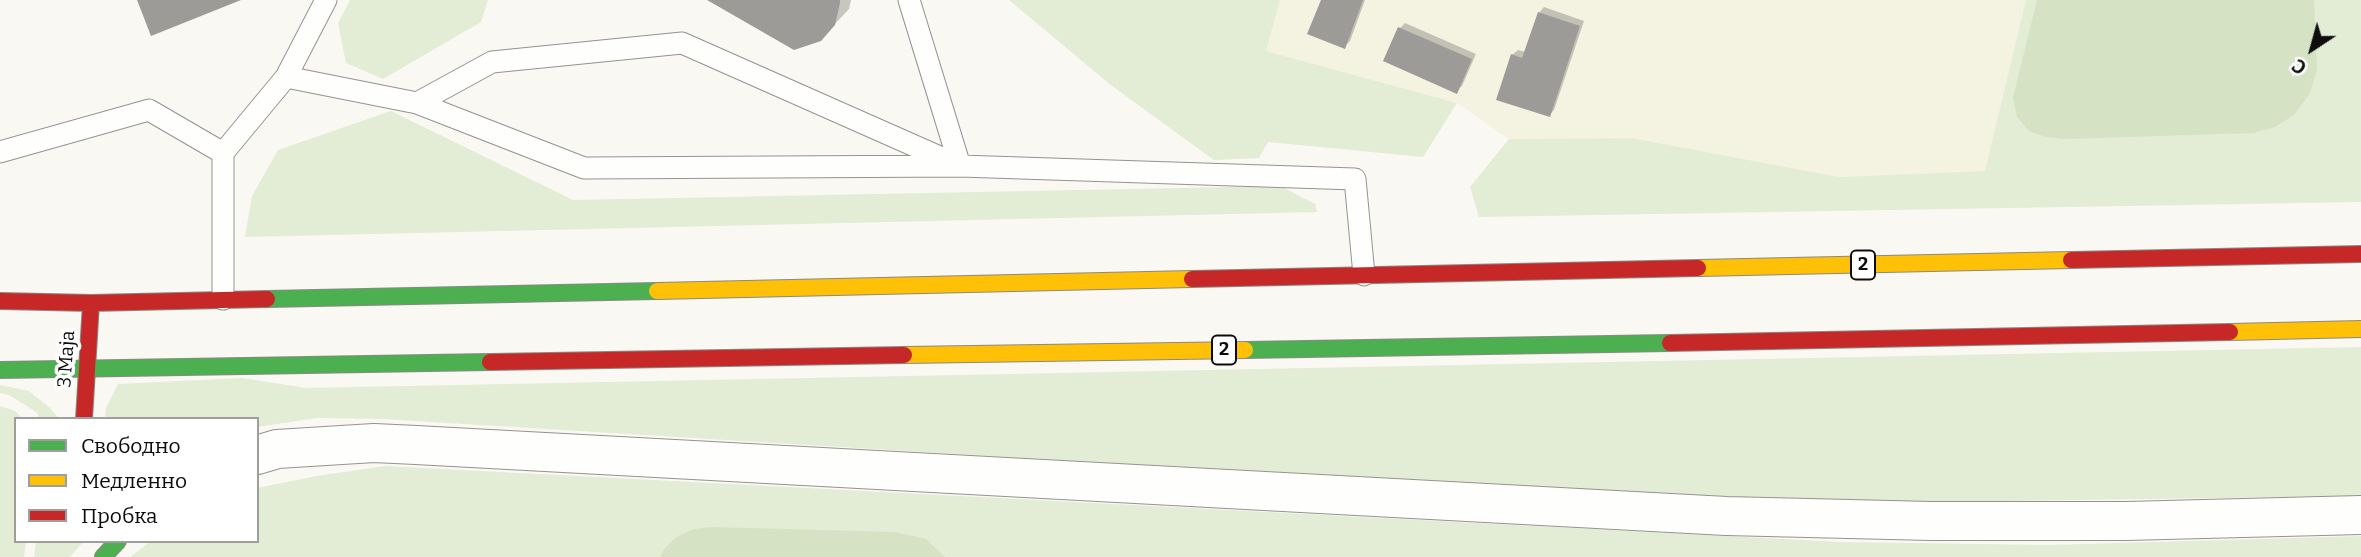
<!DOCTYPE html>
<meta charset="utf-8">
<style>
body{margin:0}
#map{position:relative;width:2361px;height:557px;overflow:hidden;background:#faf8f2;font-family:Bitter,serif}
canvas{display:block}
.legend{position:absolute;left:14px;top:417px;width:245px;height:126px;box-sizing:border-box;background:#fff;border:2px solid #9e9e9e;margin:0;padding:9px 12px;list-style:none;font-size:21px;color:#0d0d0d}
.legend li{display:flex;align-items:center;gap:14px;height:35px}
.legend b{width:35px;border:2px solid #9e9e9e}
.north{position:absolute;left:2277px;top:14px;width:70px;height:70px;-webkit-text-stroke:5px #fff;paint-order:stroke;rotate:216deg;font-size:19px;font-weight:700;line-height:28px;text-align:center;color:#0d0d0d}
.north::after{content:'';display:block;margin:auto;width:24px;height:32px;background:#0d0d0d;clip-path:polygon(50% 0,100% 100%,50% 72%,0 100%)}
</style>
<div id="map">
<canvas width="2361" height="557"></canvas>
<ul class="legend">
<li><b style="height:9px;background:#4caf50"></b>Свободно</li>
<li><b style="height:9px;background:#ffc107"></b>Медленно</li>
<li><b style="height:9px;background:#c62828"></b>Пробка</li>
</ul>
<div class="north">С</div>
</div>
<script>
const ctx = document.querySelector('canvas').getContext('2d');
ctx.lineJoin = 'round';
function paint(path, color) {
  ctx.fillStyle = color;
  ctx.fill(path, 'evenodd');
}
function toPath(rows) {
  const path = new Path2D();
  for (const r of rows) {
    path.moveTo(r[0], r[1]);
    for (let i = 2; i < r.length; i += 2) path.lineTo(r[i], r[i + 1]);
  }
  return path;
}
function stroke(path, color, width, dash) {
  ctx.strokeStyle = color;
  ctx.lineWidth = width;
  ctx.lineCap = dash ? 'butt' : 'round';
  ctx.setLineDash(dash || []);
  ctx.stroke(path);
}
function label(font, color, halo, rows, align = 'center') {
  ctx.font = font + ' Bitter,serif';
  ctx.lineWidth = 7;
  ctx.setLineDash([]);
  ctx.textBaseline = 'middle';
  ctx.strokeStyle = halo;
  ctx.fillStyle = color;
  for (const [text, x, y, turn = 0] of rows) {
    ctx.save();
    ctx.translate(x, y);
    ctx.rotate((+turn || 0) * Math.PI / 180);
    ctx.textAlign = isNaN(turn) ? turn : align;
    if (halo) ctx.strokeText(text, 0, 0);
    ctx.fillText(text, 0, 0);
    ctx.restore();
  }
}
paint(toPath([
 [1280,0,2026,0,1985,171,1839,177,1632,138,1509,139,1457,103,1266,51]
]), '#f4f2e0');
paint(toPath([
 [350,0,488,0,481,22,383,79,346,63,338,23],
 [1009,0,1280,0,1266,51,1457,103,1423,157,1268,142,1259,158,1214,160,1112,86],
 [2026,0,2361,0,2361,202,1479,217,1470,187,1509,139,1632,138,1839,177,1985,171],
 [391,111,573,200,1280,186,1315,204,1317,212,245,237,252,196,278,150],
 [2361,347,2361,496,1936,502,1737,497,1021,458,382,419,317,418,257,427,257,419,105,419,106,408,118,384,242,378,306,388],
 [0,385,29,391,50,408,59,419,40,419,37,413,27,406,9,395,0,393],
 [0,406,15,411,23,419,16,419,16,541,26,541,24,557,0,557],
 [385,466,1841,542,2049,545,2361,536,2361,557,130,557,151,541,257,541,257,488,317,476],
 [36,541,84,541,70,557,34,557]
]), '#e3ecd5');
paint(toPath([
 [2037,0,2314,0,2317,69,2310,93,2294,115,2275,127,2254,133,2065,139,2046,137,2029,131,2017,117,2013,98],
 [712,527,895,532,926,539,945,557,660,557,664,549,678,536,694,529]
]), '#d5e3c4');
paint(toPath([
 [710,0,851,0,849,9,820,40],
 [1323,0,1365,0,1350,41,1344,47],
 [1544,7,1584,21,1554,110,1549,115,1512,55,1518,50,1526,52,1539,13],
 [1405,23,1476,54,1462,86,1456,91,1400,28]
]), '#0003');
paint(toPath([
 [137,0,241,0,151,36],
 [707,0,840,0,840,3,835,25,821,41,794,50],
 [1321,0,1363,0,1345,49,1307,34],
 [1538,12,1580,26,1550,117,1496,100,1511,54,1522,58],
 [1398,27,1472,59,1457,94,1383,61]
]), '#9d9b98');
const lane = toPath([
 [286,77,417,103,584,168,960,166,1355,179,1364,275],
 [417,103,492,62,682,43,960,166,909,0],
 [0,152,149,110,223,153],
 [223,299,223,153,286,77,326,0]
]);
const street = toPath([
 [257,455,277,449,374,443,416,445,1726,516,1931,521,2126,521,2361,515]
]);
const fast = toPath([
 [267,299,657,291],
 [1245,350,1670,343],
 [0,370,490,362],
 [103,557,118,541]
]);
const slow = toPath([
 [1698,268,2071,260],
 [657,291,1192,279],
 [2230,332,2361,329],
 [904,355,1245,350]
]);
const jam = toPath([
 [2071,260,2361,254],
 [1192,279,1698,268],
 [0,301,91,303,267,299],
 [1670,343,2230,332],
 [490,362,904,355],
 [84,419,91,303]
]);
stroke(lane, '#949390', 23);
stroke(street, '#949390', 40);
stroke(fast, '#8a8987', 18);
stroke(slow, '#8a8987', 18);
stroke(jam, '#8a8987', 18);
stroke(lane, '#fefefd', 21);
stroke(street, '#fefefd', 38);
stroke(fast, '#4caf50', 16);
stroke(slow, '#ffc107', 16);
stroke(jam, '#c62828', 16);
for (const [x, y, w] of [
 [1863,265,24],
 [1224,350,24]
]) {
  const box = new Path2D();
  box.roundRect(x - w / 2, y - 14.5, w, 29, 5);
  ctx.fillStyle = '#fff';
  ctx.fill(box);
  stroke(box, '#0d0d0d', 2);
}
label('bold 18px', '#0d0d0d', null, [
 ["2",1863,265],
 ["2",1224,350]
]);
label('19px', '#0d0d0d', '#fff', [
 ["3 Maja",67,359,-86]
]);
</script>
